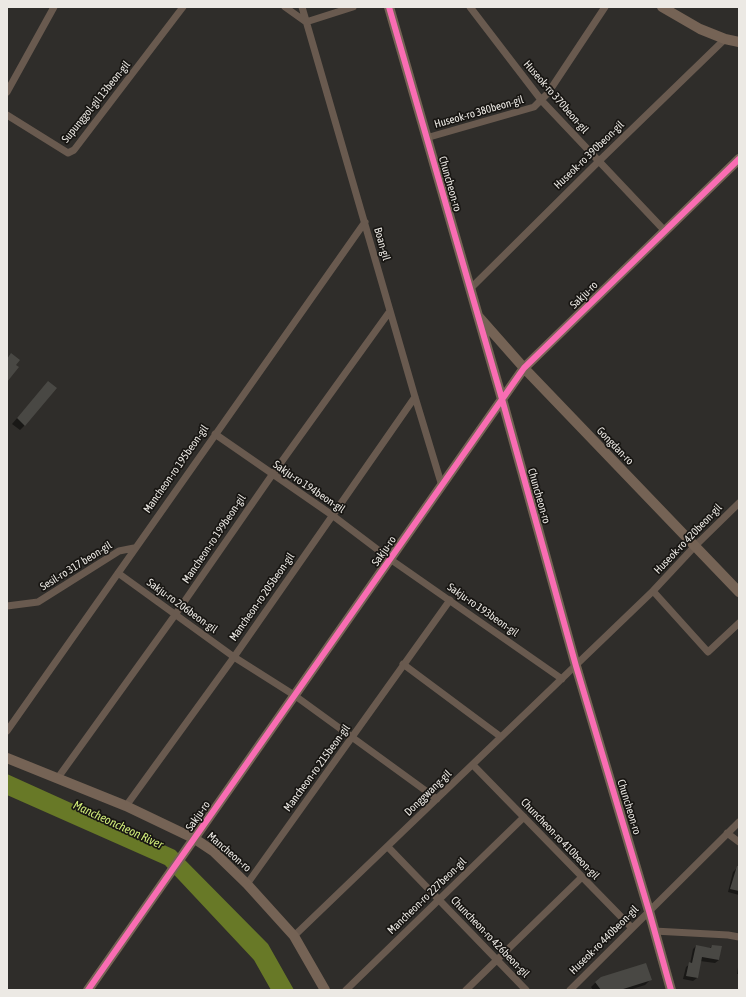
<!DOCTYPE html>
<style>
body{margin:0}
#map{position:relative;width:746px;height:997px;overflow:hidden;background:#2f2d2a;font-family:"Asap Condensed",sans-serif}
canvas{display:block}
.frame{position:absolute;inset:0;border:8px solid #ece9e4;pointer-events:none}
</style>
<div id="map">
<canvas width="746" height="997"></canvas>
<div class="frame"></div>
</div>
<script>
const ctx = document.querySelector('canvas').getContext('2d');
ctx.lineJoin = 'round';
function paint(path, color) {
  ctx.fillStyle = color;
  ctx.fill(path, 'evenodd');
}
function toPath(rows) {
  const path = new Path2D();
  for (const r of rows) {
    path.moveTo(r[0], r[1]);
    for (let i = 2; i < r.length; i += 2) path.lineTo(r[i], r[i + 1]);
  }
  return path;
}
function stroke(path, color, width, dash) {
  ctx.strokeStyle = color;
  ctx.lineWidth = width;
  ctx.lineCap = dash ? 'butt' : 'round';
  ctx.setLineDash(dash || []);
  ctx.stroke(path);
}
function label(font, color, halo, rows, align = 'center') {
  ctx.font = font + ' "Asap Condensed",sans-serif';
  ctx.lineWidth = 3.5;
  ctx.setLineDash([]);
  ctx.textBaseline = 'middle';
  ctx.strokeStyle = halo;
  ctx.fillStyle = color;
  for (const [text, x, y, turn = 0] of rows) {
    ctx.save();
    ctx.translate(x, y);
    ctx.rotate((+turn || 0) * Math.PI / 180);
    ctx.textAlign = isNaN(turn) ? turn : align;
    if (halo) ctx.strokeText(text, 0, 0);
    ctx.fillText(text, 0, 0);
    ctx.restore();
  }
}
paint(toPath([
 [7,774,175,850,268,944,294,990,271,990,254,960,165,865,7,795]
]), '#687927');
paint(toPath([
 [43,388,25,425,20,430,12,424],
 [736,869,739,870,739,895,728,892,733,872],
 [696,946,710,948,712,946,721,947,719,960,715,963,700,961,697,978,693,981,683,979,686,967,690,964,693,949],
 [739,961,739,974,737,974],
 [650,980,645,985,629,990,593,990,591,987,596,982]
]), '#0007');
paint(toPath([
 [11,353,20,360,16,365,19,367,7,382,7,359],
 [48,381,57,388,25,426,17,418],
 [737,866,739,866,739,891,730,889],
 [696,945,711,948,712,945,722,946,719,960,702,957,698,978,686,976,689,962,692,963],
 [646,963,652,980,620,990,601,990,595,982,601,977]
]), '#494844');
stroke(toPath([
 [285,7,306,22,353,7],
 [302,7,415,397,442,486],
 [470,7,542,101,664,230],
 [7,92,54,7],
 [7,115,68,153,74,150,183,7],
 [426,138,534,107,548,93,605,7],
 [470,289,598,162,725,39],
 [215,434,332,515,390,559,562,679],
 [118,573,234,657,294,695,437,799],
 [653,591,708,652,739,623],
 [7,606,38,602,119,551,134,548],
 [403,664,501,737],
 [7,731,365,222],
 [473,765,632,928],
 [57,779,175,615,272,475,390,311],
 [126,806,234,657,415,397],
 [727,833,739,842],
 [388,847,526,990],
 [247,884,450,600],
 [654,931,728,935,739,937],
 [294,936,653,591,695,546,739,503],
 [346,990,524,817],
 [466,990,582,877],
 [570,990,739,822]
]), '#695a4f', 7);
stroke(toPath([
 [389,7,502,399,576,666,649,911,671,990],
 [662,7,700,29,725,39,739,42],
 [479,317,524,368,739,592],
 [7,758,126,806,195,839,213,851,247,884,294,936,325,990],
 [88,990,524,368,739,159]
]), '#756355', 10);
stroke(toPath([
 [389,7,502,399,576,666,649,911,671,990],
 [88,990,524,368,739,159]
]), '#f96db3', 6);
label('11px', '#ece9e4', '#181613', [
 ["Huseok-ro 370beon-gil",556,97,49],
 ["Supunggol-gil 13beon-gil",96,102,-51],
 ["Huseok-ro 380beon-gil",479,112,-16],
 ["Huseok-ro 390beon-gil",589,155,-44],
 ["Chuncheon-ro",450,184,74],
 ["Boan-gil",382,244,74],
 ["Sakju-ro",584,295,-45],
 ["Gongdan-ro",615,446,46],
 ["Mancheon-ro 195beon-gil",176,469,-55],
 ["Sakju-ro 194beon-gil",309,487,34],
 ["Chuncheon-ro",539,496,74],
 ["Mancheon-ro 199beon-gil",214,539,-56],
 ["Huseok-ro 420beon-gil",688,539,-46],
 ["Sakju-ro",384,551,-55],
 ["Sesil-ro 317 beon-gil",76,566,-32],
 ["Mancheon-ro 205beon-gil",262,597,-55],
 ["Sakju-ro 206beon-gil",182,606,36],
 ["Sakju-ro 193beon-gil",483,610,35],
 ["Mancheon-ro 215beon-gil",317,768,-54],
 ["Donggwang-gil",428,793,-44],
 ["Chuncheon-ro",629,807,73],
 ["Sakju-ro",198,816,-55],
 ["Chuncheon-ro 410beon-gil",560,839,46],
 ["Mancheon-ro",229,852,41],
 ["Mancheon-ro 227beon-gil",427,896,-44],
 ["Chuncheon-ro 426beon-gil",490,937,46],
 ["Huseok-ro 440beon-gil",604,940,-45]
]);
label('italic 12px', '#d2ee7a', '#181613', [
 ["Mancheoncheon River",118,825,25]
]);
</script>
